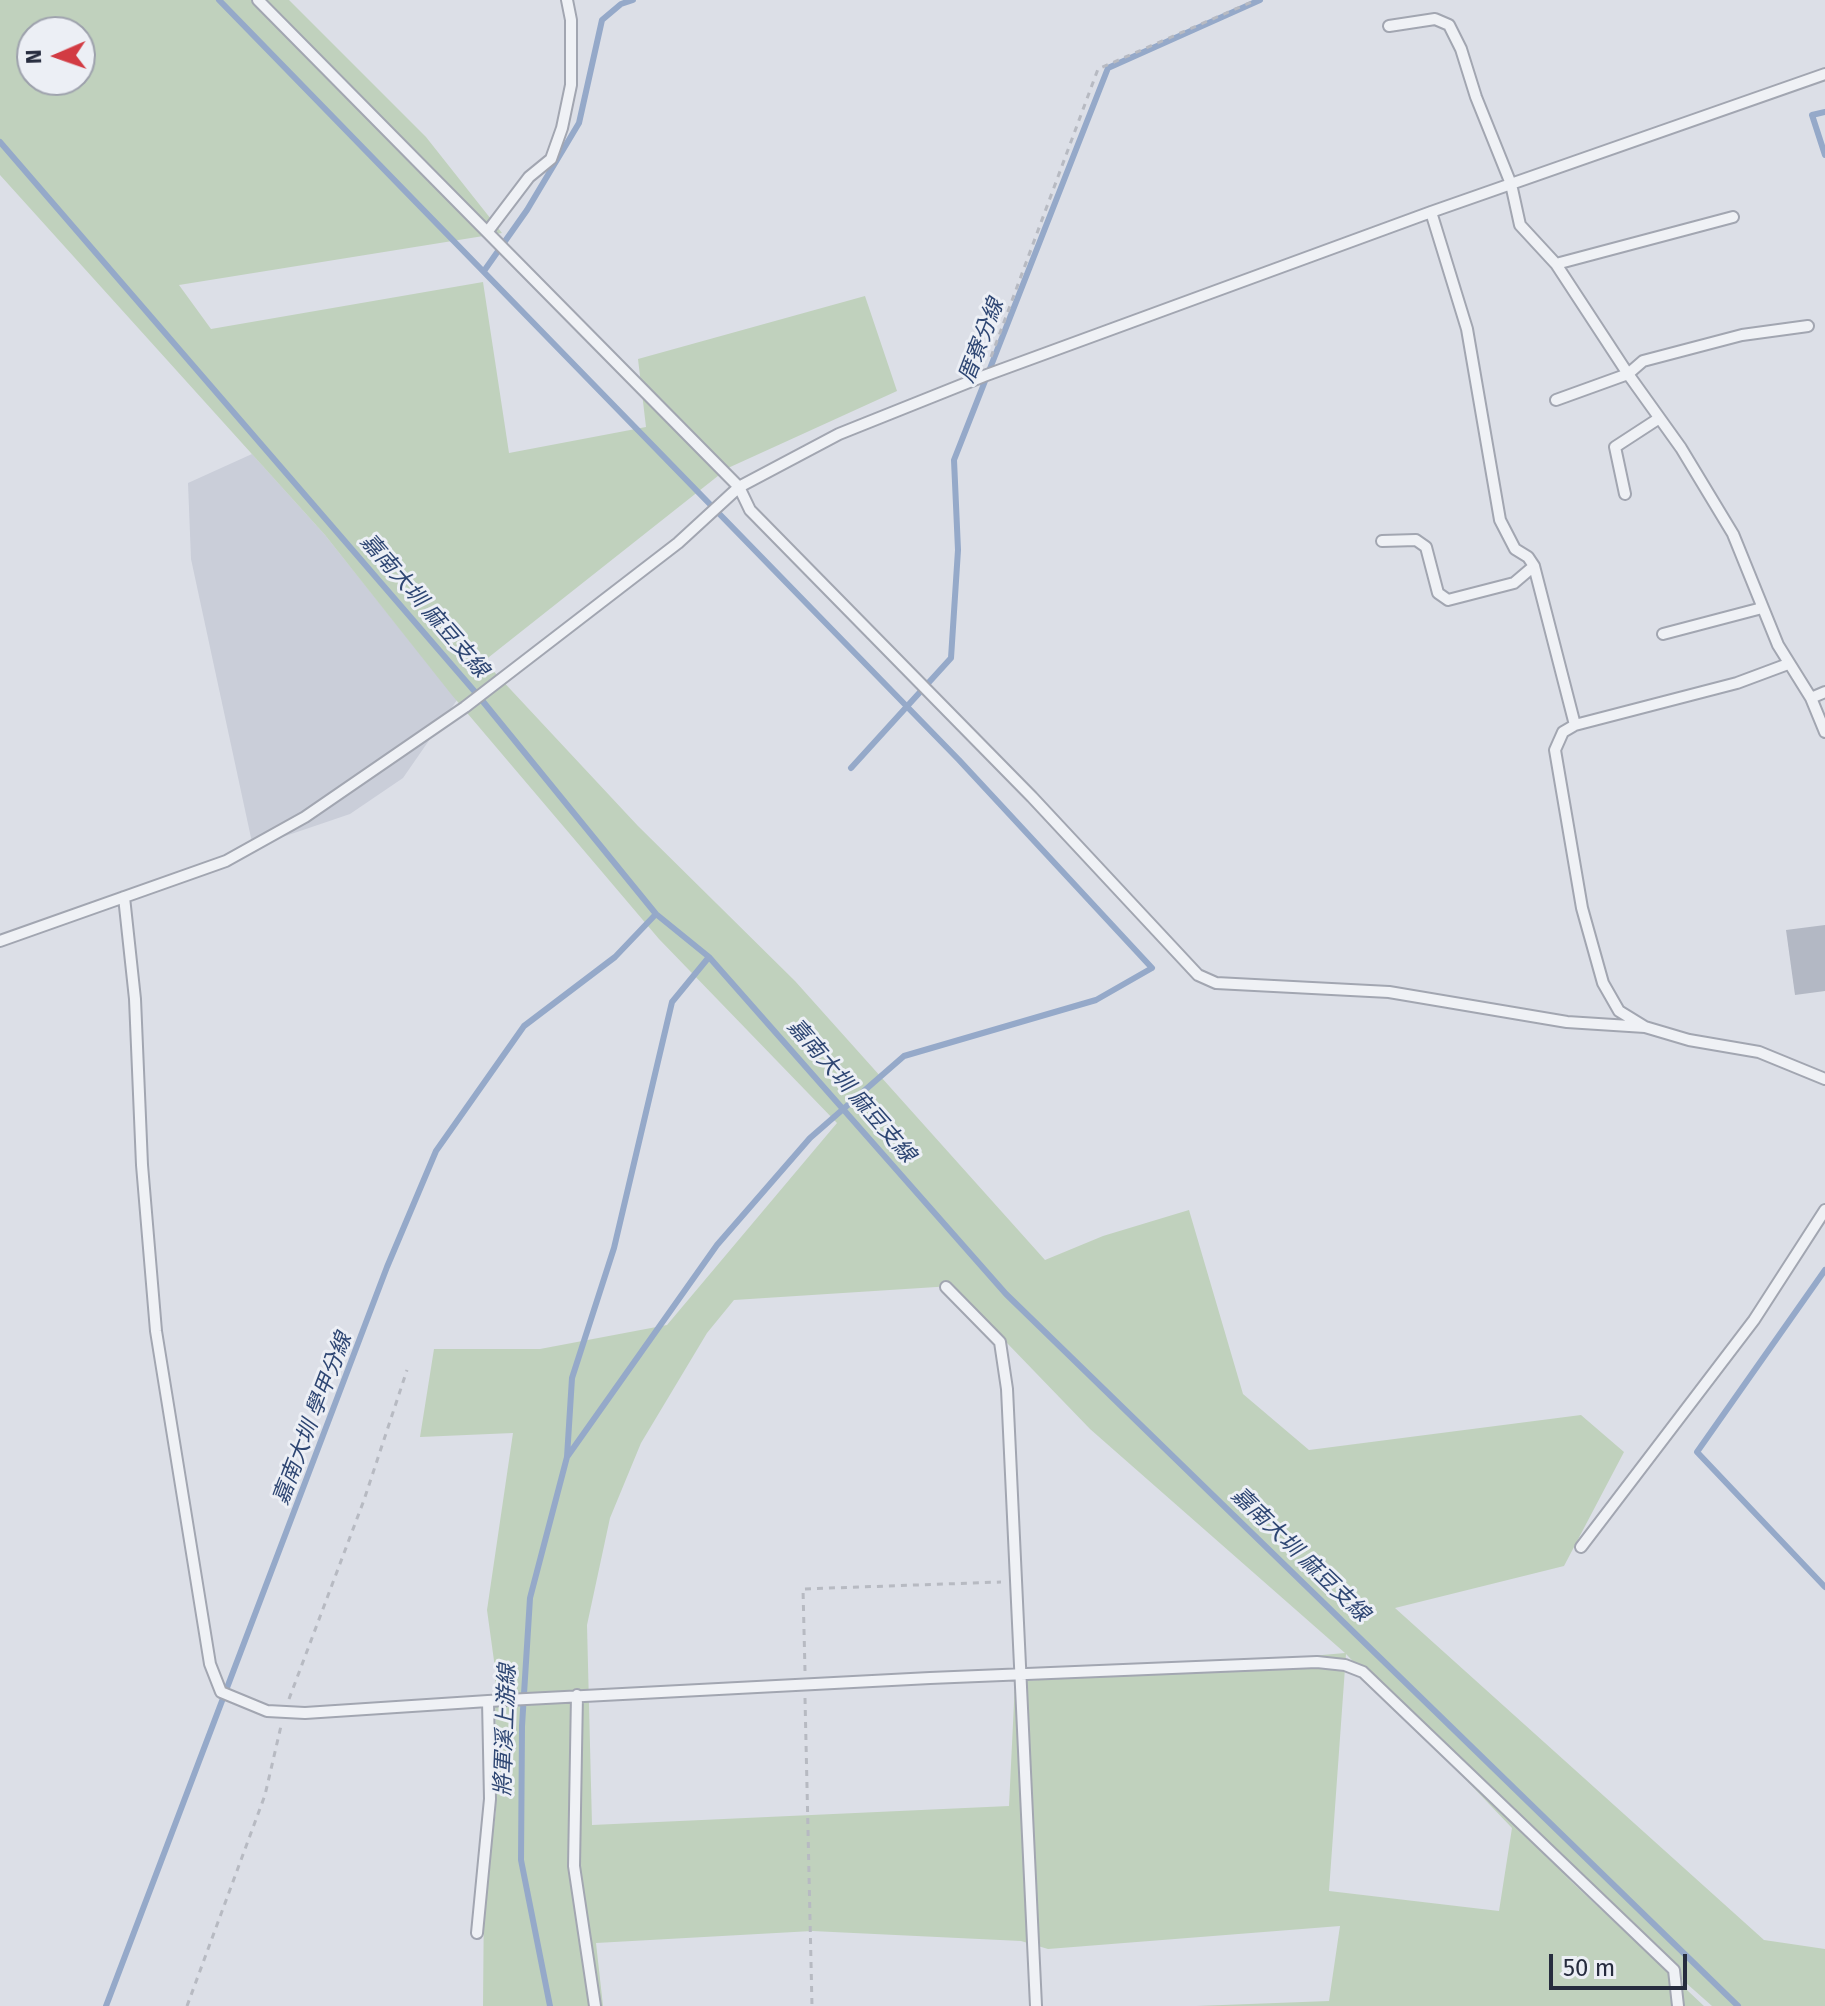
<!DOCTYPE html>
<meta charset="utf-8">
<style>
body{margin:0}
#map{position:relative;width:1825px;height:2006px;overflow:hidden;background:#dcdfe7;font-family:"Fira Sans",sans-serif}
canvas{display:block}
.north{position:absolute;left:16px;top:16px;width:80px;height:80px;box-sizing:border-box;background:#eceff5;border:2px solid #9da1ac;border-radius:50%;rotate:268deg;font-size:22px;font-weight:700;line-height:32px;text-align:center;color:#262c3e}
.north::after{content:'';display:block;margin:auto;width:28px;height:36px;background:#d23b43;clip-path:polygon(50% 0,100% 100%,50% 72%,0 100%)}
.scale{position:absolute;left:1549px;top:1954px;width:138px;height:36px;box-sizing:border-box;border:4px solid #262c3e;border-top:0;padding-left:10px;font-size:24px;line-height:28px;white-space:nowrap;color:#262c3e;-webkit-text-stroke:6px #eceff5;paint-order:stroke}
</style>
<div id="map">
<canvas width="1825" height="2006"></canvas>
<div class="north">N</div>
<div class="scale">50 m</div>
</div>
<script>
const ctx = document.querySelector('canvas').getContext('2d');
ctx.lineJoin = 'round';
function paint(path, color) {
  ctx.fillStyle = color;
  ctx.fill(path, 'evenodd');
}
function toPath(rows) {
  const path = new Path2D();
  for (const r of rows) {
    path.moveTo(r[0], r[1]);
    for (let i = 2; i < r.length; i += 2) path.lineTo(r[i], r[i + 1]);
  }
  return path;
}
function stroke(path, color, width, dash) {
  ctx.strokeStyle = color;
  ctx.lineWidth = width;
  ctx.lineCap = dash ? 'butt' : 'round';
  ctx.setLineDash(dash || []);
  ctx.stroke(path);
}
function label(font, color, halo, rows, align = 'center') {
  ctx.font = font + ' "Fira Sans","Noto Sans TC",sans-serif';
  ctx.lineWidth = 6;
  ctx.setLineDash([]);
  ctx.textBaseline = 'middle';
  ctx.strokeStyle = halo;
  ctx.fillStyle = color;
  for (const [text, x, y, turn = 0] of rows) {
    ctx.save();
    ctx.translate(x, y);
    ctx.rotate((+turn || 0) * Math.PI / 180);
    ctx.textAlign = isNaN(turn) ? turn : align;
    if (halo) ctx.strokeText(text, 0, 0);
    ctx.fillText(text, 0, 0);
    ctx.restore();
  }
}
paint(toPath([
 [252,454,325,535,457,700,403,778,350,814,253,847,191,559,188,483]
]), '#caced9');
paint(toPath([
 [0,0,289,0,426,137,502,233,179,285,211,329,483,282,509,453,646,427,638,359,865,296,897,391,728,468,484,661,638,826,795,981,1045,1260,1103,1236,1189,1210,1243,1394,1309,1450,1581,1415,1624,1452,1564,1566,1395,1608,1764,1940,1825,1949,1825,2006,1712,2006,1561,1872,1704,2006,1196,2006,1329,2001,1340,1926,1048,1949,1021,1941,812,1931,596,1943,603,2006,483,2006,484,1894,496,1811,495,1668,487,1610,513,1433,420,1437,434,1349,540,1349,667,1325,837,1123,659,939,451,694,325,535,0,175],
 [32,32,80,32,80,80,32,80],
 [952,1286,1090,1429,1345,1653,1015,1682,1009,1806,592,1825,587,1625,610,1518,641,1443,707,1333,734,1300],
 [1346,1654,1512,1828,1499,1911,1329,1891]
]), '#c0d1bd');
stroke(toPath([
 [219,0,959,760,1152,968,1096,1000,904,1056,810,1138,717,1245,567,1457],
 [1825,112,1812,115,1825,155],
 [0,142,476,693,656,914,709,957,1006,1294,1738,2006],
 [484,271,527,210,579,123,602,20,621,4,633,0],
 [851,768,951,658,958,550,954,460,1108,68,1260,0],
 [1825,1270,1697,1452,1825,1587],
 [106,2006,387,1267,436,1151,524,1026,615,957,656,914],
 [550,2006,521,1860,522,1726,530,1598,567,1457,572,1378,614,1248,672,1002,709,957]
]), '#95a9c9', 6);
paint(toPath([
 [1825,925,1825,991,1795,995,1786,930]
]), '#b3b8c4');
const service = toPath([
 [258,0,739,487,750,510,1032,797,1198,975,1216,983,1389,992,1567,1022,1645,1027],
 [1389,26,1435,19,1449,25,1461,49,1476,97,1511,184,1520,225,1556,264,1628,374,1681,448,1733,534,1778,645,1811,698,1825,732],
 [488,231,529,177,551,159,562,128,571,85,571,20,567,0],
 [1556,264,1733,217],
 [1556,400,1628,374,1643,361,1742,335,1808,326],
 [1625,494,1615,447,1658,419],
 [1382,541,1416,540,1426,547,1438,593,1448,600,1514,583,1534,566,1528,557,1515,549,1500,520,1467,329,1431,212],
 [1534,566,1575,725],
 [1663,634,1762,608],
 [1788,664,1737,683,1575,725,1563,732,1555,750,1582,908,1603,983,1619,1011,1645,1027,1689,1040,1759,1052,1825,1079],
 [1811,698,1825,692],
 [124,897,135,999,142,1165,156,1331,210,1664,221,1692,267,1711,305,1713,488,1701,490,1799,477,1933],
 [0,941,226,861,305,817,465,707,678,543,739,487,839,434,984,376,1431,212,1825,74],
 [946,1287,1000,1342,1007,1389,1036,2006],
 [1581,1547,1754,1320,1825,1210],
 [577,1695,574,1866,595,2006],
 [488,1701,930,1678,1317,1662,1345,1665,1363,1672,1674,1970,1678,2006]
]);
stroke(service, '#a2a6b1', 14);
stroke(toPath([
 [991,357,1098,69,1256,0],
 [805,1671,803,1589,1001,1582],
 [805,1698,812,2006],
 [289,1699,364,1500,407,1370],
 [187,2006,265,1795,281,1726]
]), '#b7bac2', 3, [6, 6]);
stroke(service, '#eff1f5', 10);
label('italic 22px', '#2e4673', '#eceff5', [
 ["厝寮分線",982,341,-69],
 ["嘉南大圳 麻豆支線",424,606,49],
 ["嘉南大圳 麻豆支線",851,1091,49],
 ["嘉南大圳 學甲分線",313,1419,-69],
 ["嘉南大圳 麻豆支線",1300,1555,44],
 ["將軍溪上游線",506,1730,-88]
]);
</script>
